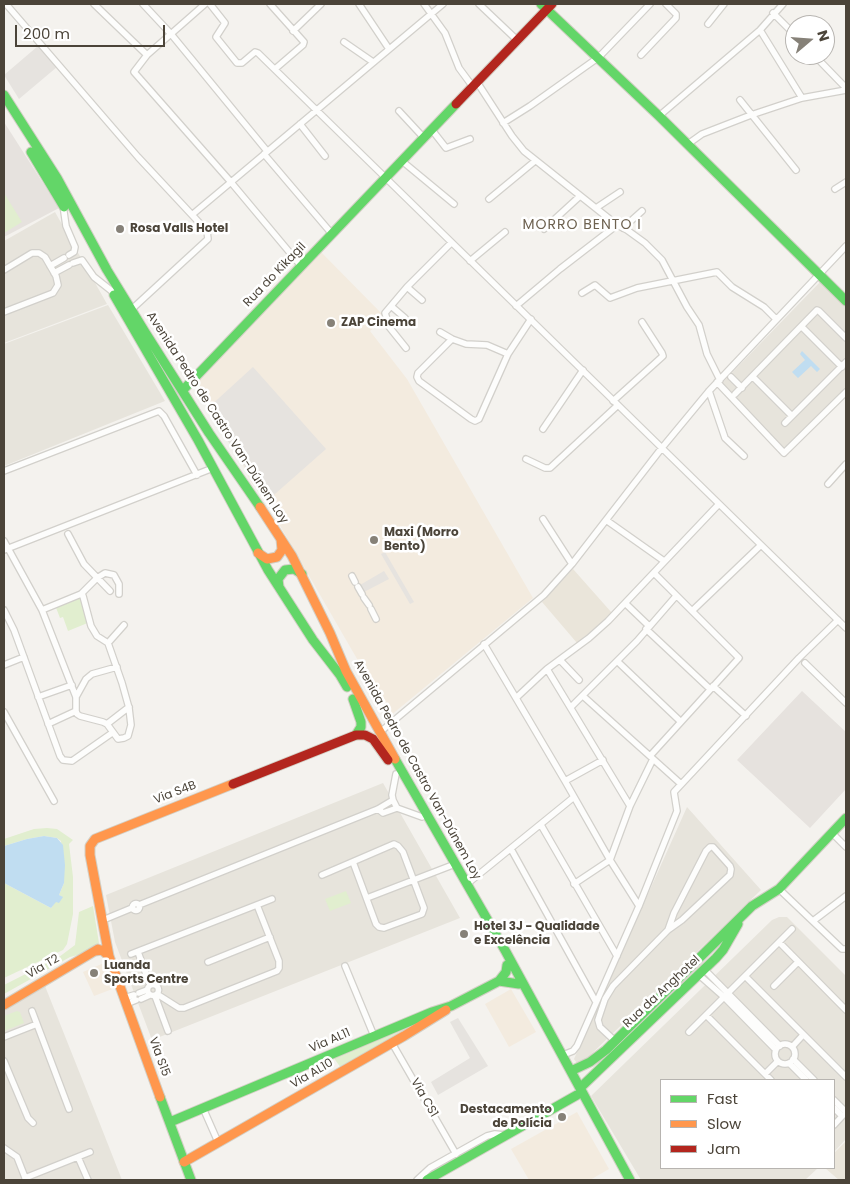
<!DOCTYPE html>
<meta charset="utf-8">
<style>
body{margin:0}
#map{position:relative;width:850px;height:1184px;overflow:hidden;background:#f4f2ee;font-family:Poppins,sans-serif}
canvas{display:block}
.frame{position:absolute;inset:0;border:5px solid #4b4439;pointer-events:none}
.legend{position:absolute;left:660px;top:1079px;width:175px;height:90px;box-sizing:border-box;background:#fff;border:1px solid #b7b4b0;margin:0;padding:6px 9px;list-style:none;font-size:15px;color:#4b4439}
.legend li{display:flex;align-items:center;gap:10px;height:25px}
.legend b{width:25px;border:1px solid #b7b4b0}
.north{position:absolute;left:785px;top:15px;width:50px;height:50px;box-sizing:border-box;background:#fff;border:1px solid #b7b4b0;border-radius:50%;rotate:72deg;font-size:14px;font-weight:700;line-height:20px;text-align:center;color:#4b4439}
.north::after{content:'';display:block;margin:auto;width:18px;height:22px;background:#868178;clip-path:polygon(50% 0,100% 100%,50% 72%,0 100%)}
.scale{position:absolute;left:15px;top:25px;width:150px;height:22px;box-sizing:border-box;border:2px solid #4b4439;border-top:0;padding-left:6px;font-size:15px;line-height:18px;white-space:nowrap;color:#4b4439;-webkit-text-stroke:4px #fff;paint-order:stroke}
</style>
<div id="map">
<canvas width="850" height="1184"></canvas>
<div class="frame"></div>
<ul class="legend">
<li><b style="height:6px;background:#63d668"></b>Fast</li>
<li><b style="height:6px;background:#ff974d"></b>Slow</li>
<li><b style="height:6px;background:#b3261e"></b>Jam</li>
</ul>
<div class="north">N</div>
<div class="scale">200 m</div>
</div>
<script>
const ctx = document.querySelector('canvas').getContext('2d');
ctx.lineJoin = 'round';
function paint(path, color) {
  ctx.fillStyle = color;
  ctx.fill(path, 'evenodd');
}
function toPath(rows) {
  const path = new Path2D();
  for (const r of rows) {
    if (r.length === 3) {
      path.moveTo(r[0] + r[2], r[1]);
      path.arc(r[0], r[1], r[2], 0, 2 * Math.PI);
      continue;
    }
    path.moveTo(r[0], r[1]);
    for (let i = 2; i < r.length; i += 2) path.lineTo(r[i], r[i + 1]);
  }
  return path;
}
function stroke(path, color, width, dash) {
  ctx.strokeStyle = color;
  ctx.lineWidth = width;
  ctx.lineCap = dash ? 'butt' : 'round';
  ctx.setLineDash(dash || []);
  ctx.stroke(path);
}
function label(font, color, halo, rows, align = 'center') {
  ctx.font = font + ' Poppins,sans-serif';
  ctx.lineWidth = 5;
  ctx.setLineDash([]);
  ctx.textBaseline = 'middle';
  ctx.strokeStyle = halo;
  ctx.fillStyle = color;
  for (const [text, x, y, turn = 0] of rows) {
    ctx.save();
    ctx.translate(x, y);
    ctx.rotate((+turn || 0) * Math.PI / 180);
    ctx.textAlign = isNaN(turn) ? turn : align;
    if (halo) ctx.strokeText(text, 0, 0);
    ctx.fillText(text, 0, 0);
    ctx.restore();
  }
}
paint(toPath([
 [55,212,107,304,4,343,4,241],
 [821,281,846,306,846,389,785,450,722,383],
 [108,305,165,401,4,466,4,344],
 [383,783,460,918,152,1040,115,942,106,895],
 [687,807,761,890,579,1066,574,1059],
 [779,917,787,917,846,976,846,1139,834,1152,834,1080,661,1080,661,1168,818,1168,805,1180,641,1180,591,1096,772,920],
 [45,986,98,1119,122,1180,4,1180,4,1008]
]), '#e7e4dc');
paint(toPath([
 [318,249,385,317,370,331,407,379,533,598,390,716,267,503,251,482,238,455,217,425,196,388,198,379],
 [104,963,115,988,94,996,83,972],
 [511,989,536,1032,509,1047,485,1004],
 [577,1112,609,1169,590,1180,529,1180,511,1149]
]), '#f3ebdf');
paint(toPath([
 [4,122,59,208,4,237],
 [802,691,846,732,846,789,810,828,737,760]
]), '#e6e2de');
paint(toPath([
 [573,569,612,613,604,621,577,643,542,602],
 [846,1141,846,1180,839,1180,825,1168,834,1168,834,1153]
]), '#eae5da');
paint(toPath([
 [4,193,22,222,4,233],
 [80,596,90,622,68,631,63,617,60,618,55,605],
 [47,828,57,829,73,840,69,844,73,877,73,914,67,944,63,950,4,978,4,883,51,908,56,901,62,897,59,895,64,883,61,841,57,838,44,836,27,839,4,846,4,839,34,829],
 [346,891,351,903,330,911,325,899],
 [93,906,98,937,99,943,97,946,86,953,70,957,4,994,4,985,59,957,75,945,79,912],
 [17,1011,20,1012,24,1023,4,1031,4,1016],
 [401,1028,403,1029,403,1032,341,1068,333,1057]
]), '#e1eecf');
paint(toPath([
 [38,46,57,67,19,99,4,75],
 [253,367,326,449,267,501,207,409],
 [385,552,414,602,410,604,381,554],
 [384,571,389,579,364,592,360,585],
 [458,1018,488,1066,438,1095,431,1082,470,1058,450,1022]
]), '#e6e3df');
paint(toPath([
 [802,351,820,369,817,372,811,366,798,378,792,372,805,360,800,354],
 [44,836,57,838,63,845,65,865,64,883,59,895,63,897,59,903,56,902,51,908,4,883,4,846,27,839]
]), '#c0ddf1');
const street = toPath([
 [6,4,138,157,207,231,208,239,132,309],
 [94,4,147,55],
 [143,4,171,34,267,151],
 [205,4,147,55,134,72,230,181,301,266],
 [210,4,225,23,216,37,237,63,242,63,255,52,258,53,846,628],
 [270,4,304,42,303,45,275,69],
 [359,4,389,49],
 [424,4,445,33,459,68,473,87],
 [479,4,517,40],
 [773,13,795,35],
 [708,24,724,4],
 [760,30,802,98],
 [293,31,321,4],
 [344,42,373,62],
 [641,55,676,18,676,14,666,4],
 [814,55,846,88],
 [477,82,512,136,524,151,617,225,627,230,645,243,662,260,687,307,699,325,707,354,720,380],
 [740,100,796,170],
 [399,111,424,138],
 [659,116,760,30,783,4],
 [503,123,530,106,599,57,650,4],
 [300,124,325,156],
 [432,130,446,148,470,139],
 [688,144,702,134,751,115,802,98,846,90],
 [264,154,332,234],
 [402,161,454,204],
 [835,189,846,182],
 [489,199,535,161],
 [63,205,66,226,75,247,74,252,69,255],
 [596,208,620,192],
 [193,214,443,4],
 [623,228,642,211],
 [544,229,580,196],
 [470,261,505,232],
 [73,263,82,260,94,277,113,292],
 [50,266,64,258],
 [4,270,32,253,39,253,45,257,56,276,58,285,53,293,4,312],
 [54,273,69,265],
 [407,287,422,300],
 [582,293,595,285,610,298,637,288,717,272,732,287,764,307,776,319],
 [391,306,405,318],
 [516,306,560,269,617,225],
 [802,327,842,367],
 [440,332,452,339,466,344,487,345,508,354],
 [452,339,418,373,417,377,419,381,471,419,475,421,479,419,508,354,531,319],
 [406,348,386,323,387,319,385,313,407,287,451,243],
 [731,377,742,388],
 [753,377,792,416],
 [717,382,784,453,846,392],
 [709,391,725,438,744,456],
 [735,394,817,310,819,311,846,338],
 [613,401,663,356,662,353,642,322],
 [785,423,846,362],
 [543,429,583,370],
 [526,459,545,468,550,468,618,405],
 [4,471,159,411,164,416,197,475],
 [828,484,846,464],
 [543,519,572,564],
 [606,520,664,561],
 [68,534,84,564,110,591],
 [4,541,42,610,76,697,76,711,77,714,80,716,103,722,107,724,118,739,124,738,128,736,131,725,129,708,122,683,108,643,97,636,91,626,83,596,81,594],
 [4,550,213,468],
 [352,576,355,582],
 [358,587,362,594],
 [364,598,369,605],
 [625,603,649,626],
 [371,609,376,619],
 [4,610,14,630,60,756,63,760,72,761,112,733],
 [42,610,81,594,97,578,105,573,114,575,119,584,119,594],
 [692,611,761,545],
 [646,629,710,689],
 [108,643,124,625],
 [484,644,565,781,610,860,639,906],
 [560,660,579,680],
 [617,661,680,721],
 [805,663,846,703],
 [4,665,24,657],
 [547,669,630,806],
 [713,686,746,716],
 [583,696,681,784],
 [38,697,72,685],
 [76,697,86,679,92,674,117,667],
 [516,698,547,669,589,638,608,621,719,504],
 [571,707,637,641,676,596],
 [4,712,54,801],
 [48,724,76,711],
 [107,724,129,707],
 [379,733,544,595,572,564,661,449,709,391,846,246],
 [650,756,739,658,654,573],
 [396,774,392,795,393,800,397,808,422,817],
 [565,781,603,760],
 [378,809,383,813,397,808],
 [541,825,617,956],
 [832,833,846,847],
 [511,849,596,1002],
 [322,875,394,844,398,846,403,852,424,908,422,914,384,928,379,927,376,924,353,862],
 [467,884,574,797],
 [574,884,610,860,630,806,653,759],
 [779,889,842,949,846,949],
 [367,898,450,866],
 [136,907,3.5],
 [139,905,378,809,393,800],
 [103,920,132,908],
 [813,921,846,896],
 [779,942,846,1010],
 [138,952,150,985],
 [131,954,272,899],
 [208,962,270,937],
 [345,966,374,1036],
 [704,969,780,1046],
 [699,975,724,997,776,1050],
 [745,976,846,1077],
 [153,990,5.5],
 [774,986,798,962],
 [139,993,147,990],
 [157,994,179,1008,184,1008,277,971,279,968,279,961,257,905],
 [155,996,168,1031],
 [124,998,134,995],
 [141,999,150,995],
 [126,1004,136,1000],
 [32,1011,69,1109],
 [706,1015,771,1080],
 [689,1032,792,929],
 [4,1037,37,1024],
 [615,1041,600,1027,598,1020,605,999,613,986,668,930,682,920,730,875,731,869,730,866,713,847,710,847,706,851,674,913,668,930],
 [392,1043,456,1154],
 [785,1054,10],
 [792,1047,803,1035],
 [563,1055,573,1051,577,1046,639,906,677,811,674,792,799,658,838,620],
 [793,1059,814,1080],
 [4,1061,28,1118,33,1123],
 [789,1063,806,1080],
 [765,1074,778,1061],
 [834,1100,846,1112],
 [203,1108,218,1142],
 [834,1108,842,1116],
 [834,1125,846,1112],
 [4,1148,17,1157,26,1180],
 [78,1157,88,1180],
 [25,1178,90,1152],
 [417,1180,430,1168,487,1136,495,1134,505,1135]
]);
const fast = toPath([
 [541,4,659,116,846,301],
 [4,95,57,178,107,270,145,332,209,433,260,507],
 [31,152,64,207],
 [114,295,198,440,268,570,313,640,340,675,347,687],
 [183,390,456,104],
 [279,587,278,579,285,570,294,569,302,574],
 [353,699,361,722,361,727,356,735],
 [395,759,506,952,630,1180],
 [499,981,506,972,507,965],
 [571,1071,590,1062,606,1050,752,906,779,889,846,818],
 [580,1088,716,958,723,950,738,924],
 [160,1097,191,1180],
 [170,1122,432,1012,451,1006,499,981,519,984],
 [427,1180,577,1095]
]);
const slow = toPath([
 [260,507,292,556,330,633,346,671,395,759],
 [258,553,267,559,277,557,282,550,281,539],
 [95,951,102,950,109,956,160,1097],
 [109,956,90,855,90,846,95,839,233,784],
 [4,1005,98,949],
 [184,1162,404,1036,446,1010]
]);
const jam = toPath([
 [456,104,552,4],
 [233,784,356,735,365,735,373,739,388,760]
]);
stroke(street, '#d2d0cb', 8);
stroke(fast, '#d3cfc5', 11);
stroke(slow, '#d3cfc5', 11);
stroke(jam, '#d3cfc5', 11);
stroke(street, '#fdfdfc', 5.5);
stroke(fast, '#63d668', 9);
stroke(slow, '#ff974d', 9);
stroke(jam, '#b3261e', 9);
for (const [x, y, r, color] of [
 [120,229,5,"#868178"],
 [331,323,5,"#868178"],
 [374,540,5,"#868178"],
 [464,934,5,"#868178"],
 [94,973,5,"#868178"],
 [562,1117,5,"#868178"]
]) {
  const dot = new Path2D();
  dot.arc(x, y, r, 0, 2 * Math.PI);
  ctx.fillStyle = color;
  ctx.fill(dot);
  stroke(dot, '#fff', 2);
}
label('bold 12px', '#4b4439', '#fff', [
 ["Rosa Valls Hotel",130,229],
 ["ZAP Cinema",341,323],
 ["Maxi (Morro",384,533],
 ["Bento)",384,547],
 ["Hotel 3J - Qualidade",474,927],
 ["e Excelência",474,941],
 ["Luanda",104,966],
 ["Sports Centre",104,980],
 ["Destacamento",552,1110,"right"],
 ["de Polícia",552,1124,"right"]
], 'left');
label('12px', '#4b4439', '#fff', [
 ["Rua do Kikagil",275,275,-46],
 ["Avenida Pedro de Castro Van-Dúnem Loy",217,418,57],
 ["Avenida Pedro de Castro Van-Dúnem Loy",417,770,61],
 ["Via S4B",175,793,-21],
 ["Via T2",43,967,-30],
 ["Rua da Anghotel",662,992,-43],
 ["Via AL11",330,1041,-23],
 ["Via S15",159,1057,70],
 ["Via AL10",312,1074,-30],
 ["Via CS1",424,1098,60]
]);
ctx.letterSpacing = '1px';
label('14px', '#6e6250', '#fff', [
 ["MORRO BENTO I",582,225]
]);
ctx.letterSpacing = '0px';
</script>
